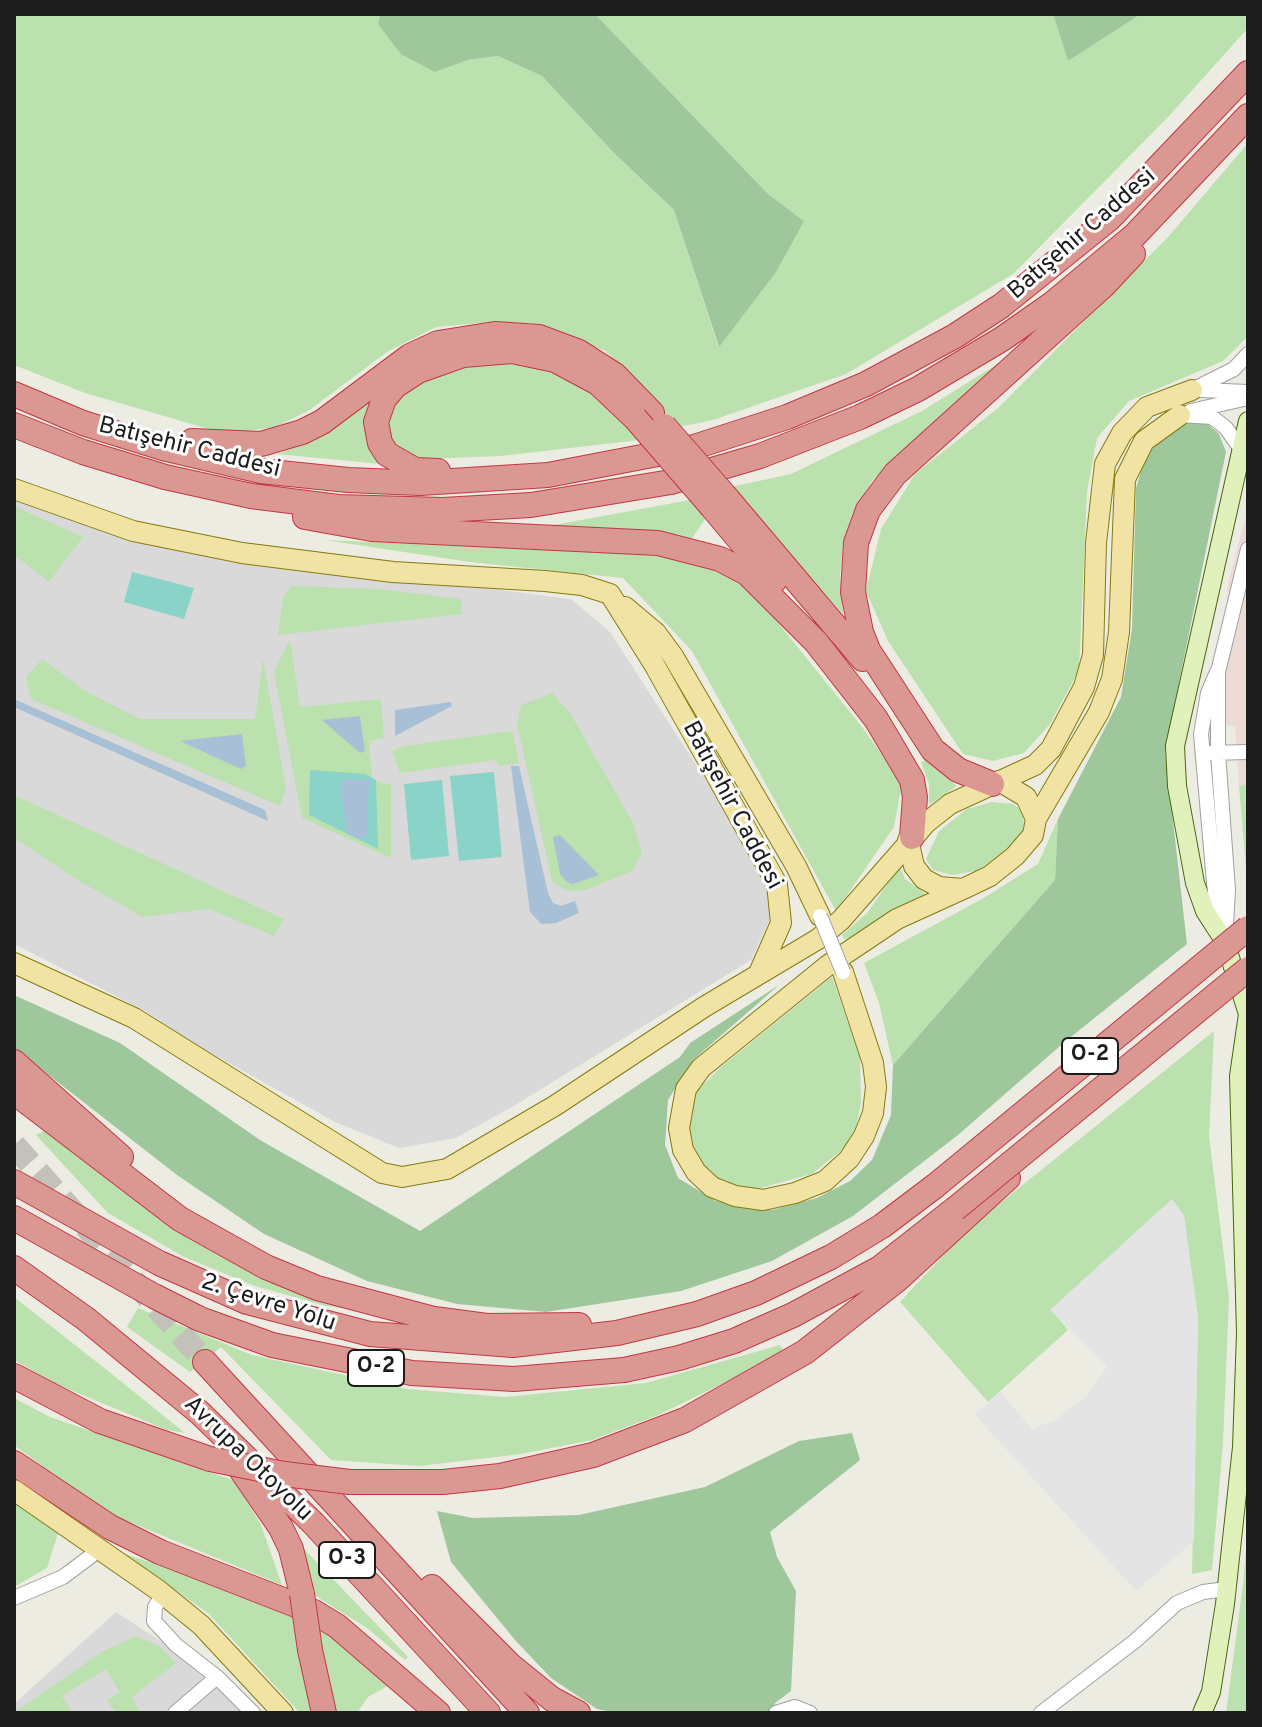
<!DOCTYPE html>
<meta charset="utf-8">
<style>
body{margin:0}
#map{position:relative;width:1262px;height:1727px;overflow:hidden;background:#ecece3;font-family:Overpass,sans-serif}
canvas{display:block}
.frame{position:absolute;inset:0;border:16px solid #1c1c1c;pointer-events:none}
</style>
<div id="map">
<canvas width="1262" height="1727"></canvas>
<div class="frame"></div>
</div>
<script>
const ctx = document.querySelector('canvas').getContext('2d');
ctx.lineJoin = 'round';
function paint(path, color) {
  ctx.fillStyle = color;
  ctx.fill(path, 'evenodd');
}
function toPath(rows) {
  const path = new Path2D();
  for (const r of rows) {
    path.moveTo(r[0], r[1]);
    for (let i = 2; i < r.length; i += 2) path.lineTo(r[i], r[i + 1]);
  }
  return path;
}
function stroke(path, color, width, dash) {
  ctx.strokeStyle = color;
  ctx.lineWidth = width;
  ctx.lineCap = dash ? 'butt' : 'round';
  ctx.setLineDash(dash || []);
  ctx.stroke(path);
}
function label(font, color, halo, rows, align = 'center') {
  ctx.font = font + ' Overpass,sans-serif';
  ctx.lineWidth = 6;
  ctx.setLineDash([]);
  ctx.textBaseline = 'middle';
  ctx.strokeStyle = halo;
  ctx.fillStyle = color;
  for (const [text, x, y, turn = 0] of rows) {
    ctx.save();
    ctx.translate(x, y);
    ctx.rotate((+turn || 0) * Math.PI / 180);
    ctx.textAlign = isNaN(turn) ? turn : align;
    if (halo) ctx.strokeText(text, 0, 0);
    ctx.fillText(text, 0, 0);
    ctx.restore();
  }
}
paint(toPath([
 [14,501,214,553,571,599,610,632,770,879,773,913,751,960,512,1107,456,1138,399,1148,335,1122,193,1043,147,1012,14,944],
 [116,1612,174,1650,204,1678,217,1677,253,1713,14,1713,14,1704]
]), '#dad9d9');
paint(toPath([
 [1248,508,1248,785,1239,786,1235,726,1224,725,1228,583]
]), '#ecdbd4');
paint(toPath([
 [14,14,380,14,378,24,435,72,468,60,498,56,542,76,614,153,674,210,718,346,804,221,768,194,595,14,1053,14,1068,61,1141,14,1248,14,1248,28,1170,115,1013,274,846,374,713,420,678,427,606,351,528,323,482,323,436,327,387,352,308,411,275,427,226,434,85,393,14,365],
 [1248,143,1248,336,1223,361,1129,401,1097,438,1087,492,1079,670,1050,724,1024,753,993,761,963,754,888,641,866,591,881,529,915,474,998,408,1169,236],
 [1012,355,872,481,852,514,843,544,840,575,843,614,731,487,791,474,922,411],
 [502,363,540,368,580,384,639,440,501,456,424,459,403,454,390,439,387,420,397,399,433,377,465,367],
 [370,398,365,426,381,464,277,454,317,438],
 [690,500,706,518,692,538,543,527],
 [14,506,83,537,49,582,14,555],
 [325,540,682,556,747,584,862,727,902,783,894,827,836,911,692,651,623,578,470,562],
 [291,586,380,589,461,599,462,614,278,635,283,599],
 [290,639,300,707,381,699,384,738,369,741,372,779,391,785,391,858,302,818,274,672],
 [42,659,85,691,140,719,255,719,263,659,286,788,280,806,31,699,26,677],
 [552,693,570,713,633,823,642,852,632,871,586,890,567,891,552,881,517,724,521,705],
 [512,731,519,763,500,766,495,760,400,773,392,751,403,746],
 [925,760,957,786,929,805,929,784,921,762],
 [1248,785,1248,891,1239,786],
 [14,795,284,919,274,936,209,909,143,917,81,882,14,838],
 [992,802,1013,804,1023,811,1024,830,1015,845,997,860,975,871,952,875,933,870,926,859,939,831,967,809],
 [1058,819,1055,880,893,1065,879,1003,864,963,982,899,1038,864],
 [900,866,905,879,926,894,845,940,842,935,868,912],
 [832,977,860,1058,861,1103,856,1127,844,1148,812,1174,749,1191,727,1185,704,1169,691,1149,685,1121,692,1096,721,1067],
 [1214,1031,1209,1136,1229,1297,1223,1443,1212,1570,1192,1574,1198,1317,1051,1309,1068,1330,988,1402,900,1302,968,1229],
 [46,1130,371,1313,322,1305,255,1286,184,1257,108,1213,36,1135],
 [14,1297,108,1371,185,1433,167,1430,56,1384,14,1360],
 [138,1308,252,1355,407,1389,505,1397,646,1383,780,1345,785,1353,656,1416,592,1440,521,1454,419,1466,331,1460,221,1347,190,1372,127,1327],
 [14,1398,50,1417,235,1481,261,1525,282,1585,103,1511,14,1445],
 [14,1497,58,1533,47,1568,14,1587],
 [1248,1527,1248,1713,1226,1713,1243,1584],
 [299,1544,408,1657,405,1660,367,1628,311,1593],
 [122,1553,218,1585,294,1615,313,1713,300,1713,208,1613],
 [318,1625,395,1682,368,1697,357,1713,338,1713,328,1687],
 [136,1636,159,1646,176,1663,132,1697,140,1713,116,1713,107,1700,120,1692,106,1669,62,1696,72,1713,14,1713,103,1651]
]), '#bae1ae');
paint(toPath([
 [380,14,595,14,768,194,804,221,776,272,719,347,674,210,614,153,542,76,498,56,468,60,435,72,401,54,378,24],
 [1053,14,1141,14,1068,61],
 [1204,421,1219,434,1226,452,1165,751,1187,944,1067,1040,958,1135,853,1216,772,1261,681,1291,546,1312,457,1304,367,1281,264,1234,177,1175,14,1048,14,995,120,1043,260,1140,420,1231,680,1057,690,1043,779,985,693,1060,668,1100,665,1145,678,1178,716,1201,772,1210,817,1198,850,1181,872,1160,891,1115,893,1065,1055,880,1058,819,1121,697,1132,629,1136,488,1146,455,1165,436,1190,422],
 [852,1433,860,1460,770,1532,777,1557,796,1591,791,1691,775,1703,770,1713,618,1713,597,1709,551,1678,515,1640,451,1562,437,1511,473,1518,579,1515,705,1487,799,1441]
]), '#9ec79c');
paint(toPath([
 [132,572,194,588,184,619,124,602],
 [310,770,365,774,376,780,378,849,309,815],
 [494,772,502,857,459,861,450,776],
 [442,780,449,856,411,860,404,784]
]), '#89d3c9');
paint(toPath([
 [1172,1199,1184,1215,1198,1317,1194,1541,1136,1591,975,1415,1000,1391,1032,1429,1055,1420,1086,1396,1107,1367,1050,1310]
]), '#e4e4e4');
paint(toPath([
 [14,699,265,810,268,821,14,707],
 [451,702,452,706,395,736,395,710],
 [360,716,365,751,360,753,322,720],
 [242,734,246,766,241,769,180,741],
 [511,766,519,766,548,893,553,903,561,906,575,901,579,913,556,923,541,924,530,912],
 [345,779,369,780,367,836,362,840,347,834,340,784],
 [560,835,599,875,573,884,567,882,560,874,553,837]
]), '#a8c0d5');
stroke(toPath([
 [14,1145,205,1362]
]), '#c2c2bb', 24, [24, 12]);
const street = toPath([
 [1192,390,1234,369,1248,354],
 [1201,390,1248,392],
 [1191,411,1248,398],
 [1180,415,1212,417,1226,428,1241,449],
 [1217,672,1208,693,1201,734,1216,905,1221,927],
 [1208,753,1248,752],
 [1225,942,1228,890,1218,753,1218,672,1248,549],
 [163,1594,155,1607,154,1621,176,1645,217,1677,253,1713],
 [14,1598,63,1577,99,1550],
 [175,1713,217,1677],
 [776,1713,795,1707,810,1713],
 [1041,1713,1135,1641,1177,1603,1203,1592,1227,1589]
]);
const secondary = toPath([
 [1202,1713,1211,1692,1225,1604,1242,1447,1246,1333,1239,1076,1248,1014,1225,942,1205,911,1195,883,1177,786,1175,746,1248,421]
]);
const primary = toPath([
 [14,489,133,531,242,553,393,572,545,581,582,585,610,594,655,666,777,884,781,923,759,973],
 [625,607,656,633,673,656,796,866,820,916],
 [999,781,1026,797,1036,819],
 [908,840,914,866,924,879,939,887,963,889,990,876,1015,856,1033,835,1036,819,1099,712,1112,679,1119,632,1125,479,1144,441,1180,415],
 [14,963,134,1018,382,1173,402,1177,447,1169,556,1105,704,1007,818,939,841,920,926,823,950,804,1035,765,1051,749,1084,687,1093,655,1096,543,1105,464,1122,433,1147,407,1192,390],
 [843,972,873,1063,876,1087,873,1113,864,1136,849,1159,825,1181,795,1193,763,1200,735,1196,712,1187,696,1172,683,1150,679,1128,686,1089,701,1068,827,966,897,919,963,889],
 [14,1490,158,1590,201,1625,283,1713]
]);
const highway = toPath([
 [14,394,83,423,163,448,261,471,348,480,420,483,548,475,694,447,787,417,866,384,955,336,1001,306,1109,219,1248,73],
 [14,425,83,452,165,477,251,496,338,507,443,510,531,505,671,482,760,456,860,417,918,389,1002,339,1052,304,1135,235,1248,116],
 [192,441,261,444,302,432,322,422,410,356,438,343,495,334,539,337,579,352,615,375,652,413],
 [438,471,415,470,387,454,380,443,376,422,384,399,395,386,418,371,463,355,512,351,555,360,598,383,635,418],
 [726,497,863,659],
 [712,507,774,581],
 [305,517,372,529,658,543,720,559,747,573,816,642,876,719,912,780,915,797,912,837],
 [992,784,958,770,933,750,868,650,861,632,853,592,856,543,868,510,895,474,1104,285,1133,254],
 [14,1062,121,1157],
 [14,1092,180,1219,266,1267,317,1288,434,1319,487,1326,579,1325],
 [14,1182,159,1263,247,1302,370,1334,513,1345,617,1333,697,1314,756,1293,831,1257,882,1226,935,1186],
 [14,1218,154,1296,200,1319,272,1345,412,1373,514,1379,624,1370,679,1358,734,1341,793,1315,880,1268,955,1209],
 [14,1268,86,1319,200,1413,314,1524,488,1713],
 [205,1362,527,1713],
 [14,1376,100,1421,210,1459],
 [14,1463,110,1527,160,1552,314,1612,337,1626,438,1713],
 [237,1464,281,1528,291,1549,302,1594],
 [350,1482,443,1482,500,1476,593,1455,685,1420,805,1352,898,1279,1008,1178],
 [432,1587,510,1665,552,1699,578,1713],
 [310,1650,324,1713]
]);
stroke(street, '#a0a0a0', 16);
stroke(secondary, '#476611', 20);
stroke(primary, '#847b11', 22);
stroke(highway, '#c33744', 26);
stroke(street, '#fff', 14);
stroke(secondary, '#e1f1bc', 18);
stroke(primary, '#f1e3a4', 20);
stroke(highway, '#db9893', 24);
const streetBridge = toPath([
 [820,916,843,972]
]);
const highwayBridge = toPath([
 [635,418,712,507],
 [664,426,726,497],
 [935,1186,1248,928],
 [955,1209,1248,969],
 [210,1459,284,1474,350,1482],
 [302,1594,310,1650]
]);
stroke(streetBridge, '#a0a0a0', 16, []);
stroke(highwayBridge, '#c33744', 26, []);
stroke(streetBridge, '#fff', 14);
stroke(highwayBridge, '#db9893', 24);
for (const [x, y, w] of [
 [1090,1056,56],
 [376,1368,56],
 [347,1560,56]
]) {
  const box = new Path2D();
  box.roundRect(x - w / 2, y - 18, w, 36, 6);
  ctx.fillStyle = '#fff';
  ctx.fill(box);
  stroke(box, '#1c1c1c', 2);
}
label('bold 22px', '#1c1c1c', null, [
 ["O-2",1090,1056],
 ["O-2",376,1368],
 ["O-3",347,1560]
]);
label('24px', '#1c1c1c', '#fff', [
 ["Batışehir Caddesi",1083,235,-41],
 ["Batışehir Caddesi",189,449,14],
 ["Batışehir Caddesi",731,806,62],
 ["2. Çevre Yolu",268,1304,18],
 ["Avrupa Otoyolu",247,1460,44]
]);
</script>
